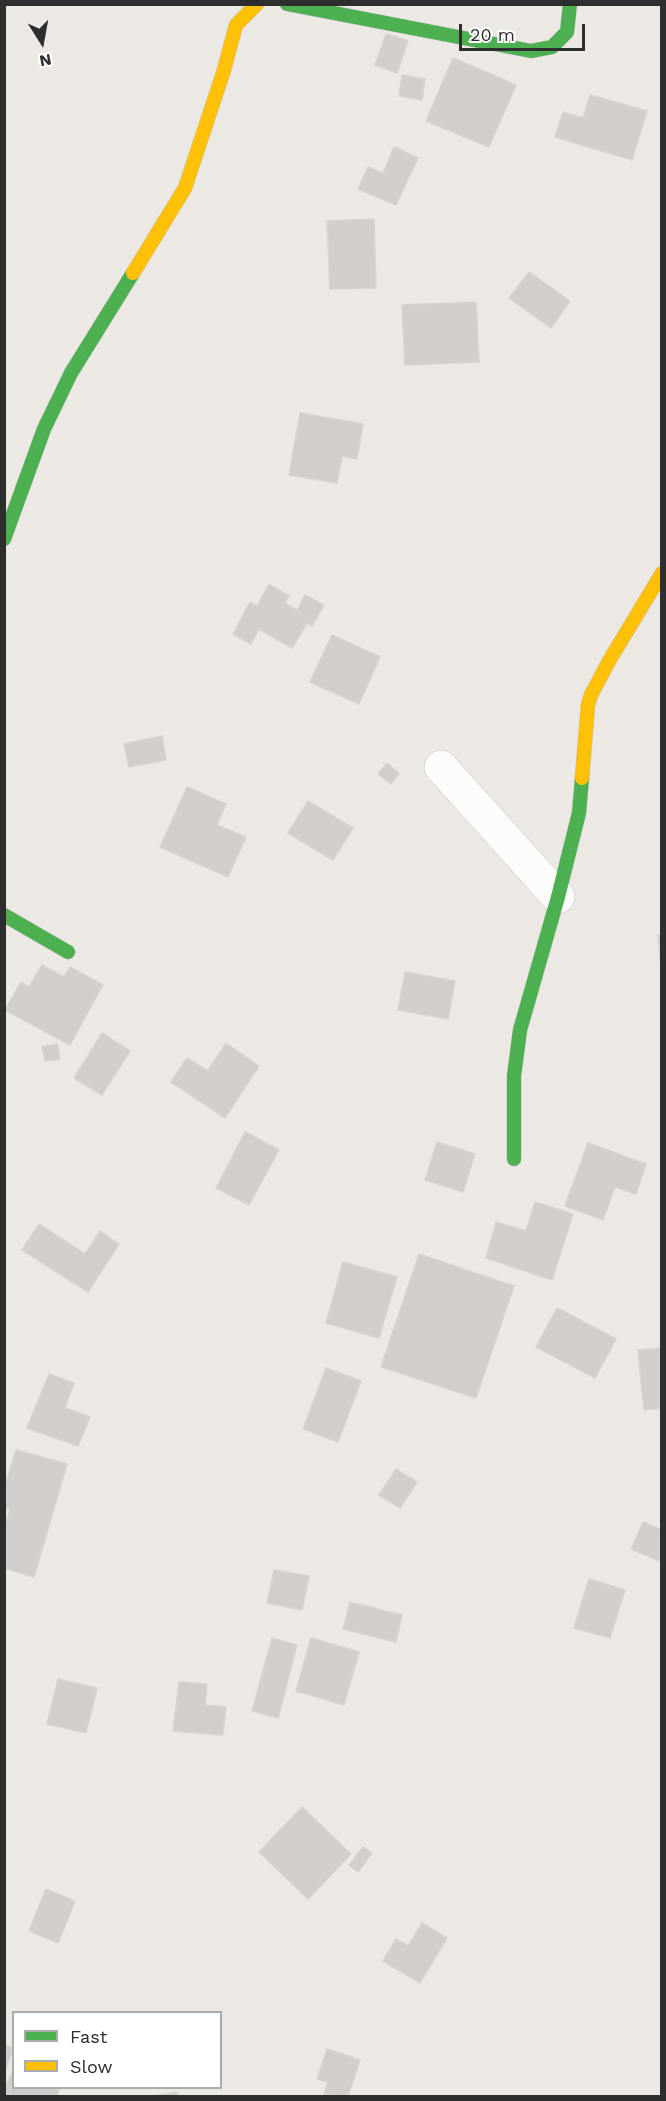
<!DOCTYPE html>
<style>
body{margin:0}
#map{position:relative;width:666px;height:2101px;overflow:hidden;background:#ece8e4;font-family:"Work Sans",sans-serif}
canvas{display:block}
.frame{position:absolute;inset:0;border:6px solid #2e2e2e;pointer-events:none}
.legend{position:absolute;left:12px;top:2011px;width:210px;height:78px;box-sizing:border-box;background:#fff;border:2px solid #ababab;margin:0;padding:8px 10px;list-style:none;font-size:18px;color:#2e2e2e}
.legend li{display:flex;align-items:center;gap:12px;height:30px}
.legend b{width:30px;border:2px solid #ababab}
.north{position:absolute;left:12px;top:12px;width:60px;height:60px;-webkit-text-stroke:4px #fff;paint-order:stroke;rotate:169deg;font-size:16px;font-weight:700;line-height:24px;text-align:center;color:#2e2e2e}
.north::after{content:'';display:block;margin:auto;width:21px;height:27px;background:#2e2e2e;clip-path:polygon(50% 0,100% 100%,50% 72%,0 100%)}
.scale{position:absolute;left:459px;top:24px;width:126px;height:27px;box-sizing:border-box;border:3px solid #2e2e2e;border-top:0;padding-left:8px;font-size:18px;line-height:21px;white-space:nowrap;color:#2e2e2e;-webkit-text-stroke:4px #fff;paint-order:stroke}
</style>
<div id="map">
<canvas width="666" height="2101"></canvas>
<div class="frame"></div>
<ul class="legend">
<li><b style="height:8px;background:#4caf50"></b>Fast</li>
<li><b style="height:8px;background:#ffc107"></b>Slow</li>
</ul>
<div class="north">N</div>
<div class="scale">20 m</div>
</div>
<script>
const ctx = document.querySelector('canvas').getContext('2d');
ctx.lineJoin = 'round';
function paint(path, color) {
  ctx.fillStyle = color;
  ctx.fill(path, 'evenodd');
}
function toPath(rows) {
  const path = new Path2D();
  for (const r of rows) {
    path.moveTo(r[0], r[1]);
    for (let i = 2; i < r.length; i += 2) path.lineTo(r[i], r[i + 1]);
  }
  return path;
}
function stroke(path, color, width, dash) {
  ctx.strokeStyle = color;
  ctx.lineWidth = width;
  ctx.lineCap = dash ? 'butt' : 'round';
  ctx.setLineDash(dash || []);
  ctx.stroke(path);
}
const building = toPath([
 [386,34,408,41,397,73,375,65,386,34],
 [453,58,516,85,489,147,426,121,453,58],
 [402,75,425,79,422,100,399,96,402,75],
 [590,95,647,111,632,160,555,137,563,112,583,118,590,95],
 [394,147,418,158,396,205,358,189,368,167,383,173,394,147],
 [374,219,376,288,330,289,327,221,374,219],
 [529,272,570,301,551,328,509,298,529,272],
 [476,302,479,362,405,365,402,305,476,302],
 [300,413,363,424,357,459,342,456,337,483,289,475,300,413],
 [269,584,289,596,285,603,297,610,305,595,324,605,312,626,307,623,292,648,259,629,251,644,233,634,250,602,257,606,269,584],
 [332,635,380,657,359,704,310,682,332,635],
 [162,736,166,760,129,767,124,744,162,736],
 [387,763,399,773,391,784,378,774,387,763],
 [187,787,226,804,217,825,246,837,228,877,160,847,187,787],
 [308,801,353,828,333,860,288,833,308,801],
 [662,934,662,967,661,967,658,935,662,934],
 [42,965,64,977,70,967,103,985,70,1045,5,1010,21,982,29,987,42,965],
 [405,972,455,981,448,1019,398,1010,405,972],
 [102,1033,130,1051,102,1095,74,1078,102,1033],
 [226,1043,259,1066,225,1118,171,1082,187,1058,208,1071,226,1043],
 [57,1044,60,1059,45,1061,42,1047,57,1044],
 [245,1132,279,1150,249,1205,216,1188,245,1132],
 [437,1142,475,1154,463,1192,425,1180,437,1142],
 [588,1143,646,1164,636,1194,615,1187,603,1220,565,1206,588,1143],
 [535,1202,573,1214,552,1280,486,1258,496,1222,526,1231,535,1202],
 [39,1224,85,1254,100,1231,119,1244,88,1292,22,1250,39,1224],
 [419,1254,514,1286,476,1398,381,1367,419,1254],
 [343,1262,397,1277,379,1338,326,1323,343,1262],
 [557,1308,616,1339,595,1378,536,1347,557,1308],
 [662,1348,662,1408,644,1410,638,1350,662,1348],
 [326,1368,361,1381,338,1442,303,1429,326,1368],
 [49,1374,74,1383,65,1408,90,1417,78,1446,27,1428,49,1374],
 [16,1450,67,1464,34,1577,4,1568,4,1529,10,1509,4,1508,4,1489,16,1450],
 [396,1469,417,1482,400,1508,379,1495,396,1469],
 [643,1522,662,1530,662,1562,631,1549,643,1522],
 [274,1570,309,1576,302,1610,267,1603,274,1570],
 [589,1579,625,1590,610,1638,574,1628,589,1579],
 [350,1602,402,1615,396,1642,343,1629,350,1602],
 [272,1638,297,1645,278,1718,252,1711,272,1638],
 [311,1638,359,1652,344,1705,296,1691,311,1638],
 [58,1679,97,1688,86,1733,47,1724,58,1679],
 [179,1682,207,1684,205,1705,226,1707,223,1735,173,1731,179,1682],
 [302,1807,351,1854,308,1899,259,1852,302,1807],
 [363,1847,372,1853,358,1872,349,1865,363,1847],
 [46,1889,75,1901,58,1943,29,1931,46,1889],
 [422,1923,447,1938,420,1983,383,1961,396,1939,408,1946,422,1923],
 [4,2045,13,2048,4,2074,4,2045],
 [327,2049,360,2060,348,2096,324,2095,328,2082,317,2079,327,2049],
 [13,2070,14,2088,53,2088,59,2090,57,2096,4,2096,4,2090,13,2070],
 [177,2092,178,2096,154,2096,177,2092]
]);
paint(building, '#d1cecb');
stroke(building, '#d7d4d0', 1.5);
const street = toPath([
 [441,767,558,897]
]);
const fast = toPath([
 [287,4,531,51,552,47,567,32,570,4],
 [4,539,44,429,71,373,133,273],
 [4,915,68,952],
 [514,1159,514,1076,520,1030,558,897,579,813,582,778]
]);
const slow = toPath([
 [133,273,185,188,224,70,236,25,257,4],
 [582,778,588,705,591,695,609,661,662,573]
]);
stroke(street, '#c5c4c5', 34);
stroke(fast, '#c5c4c5', 15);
stroke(slow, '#c5c4c5', 15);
stroke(street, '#fcfcfb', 33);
stroke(fast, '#4caf50', 14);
stroke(slow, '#ffc107', 14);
</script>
